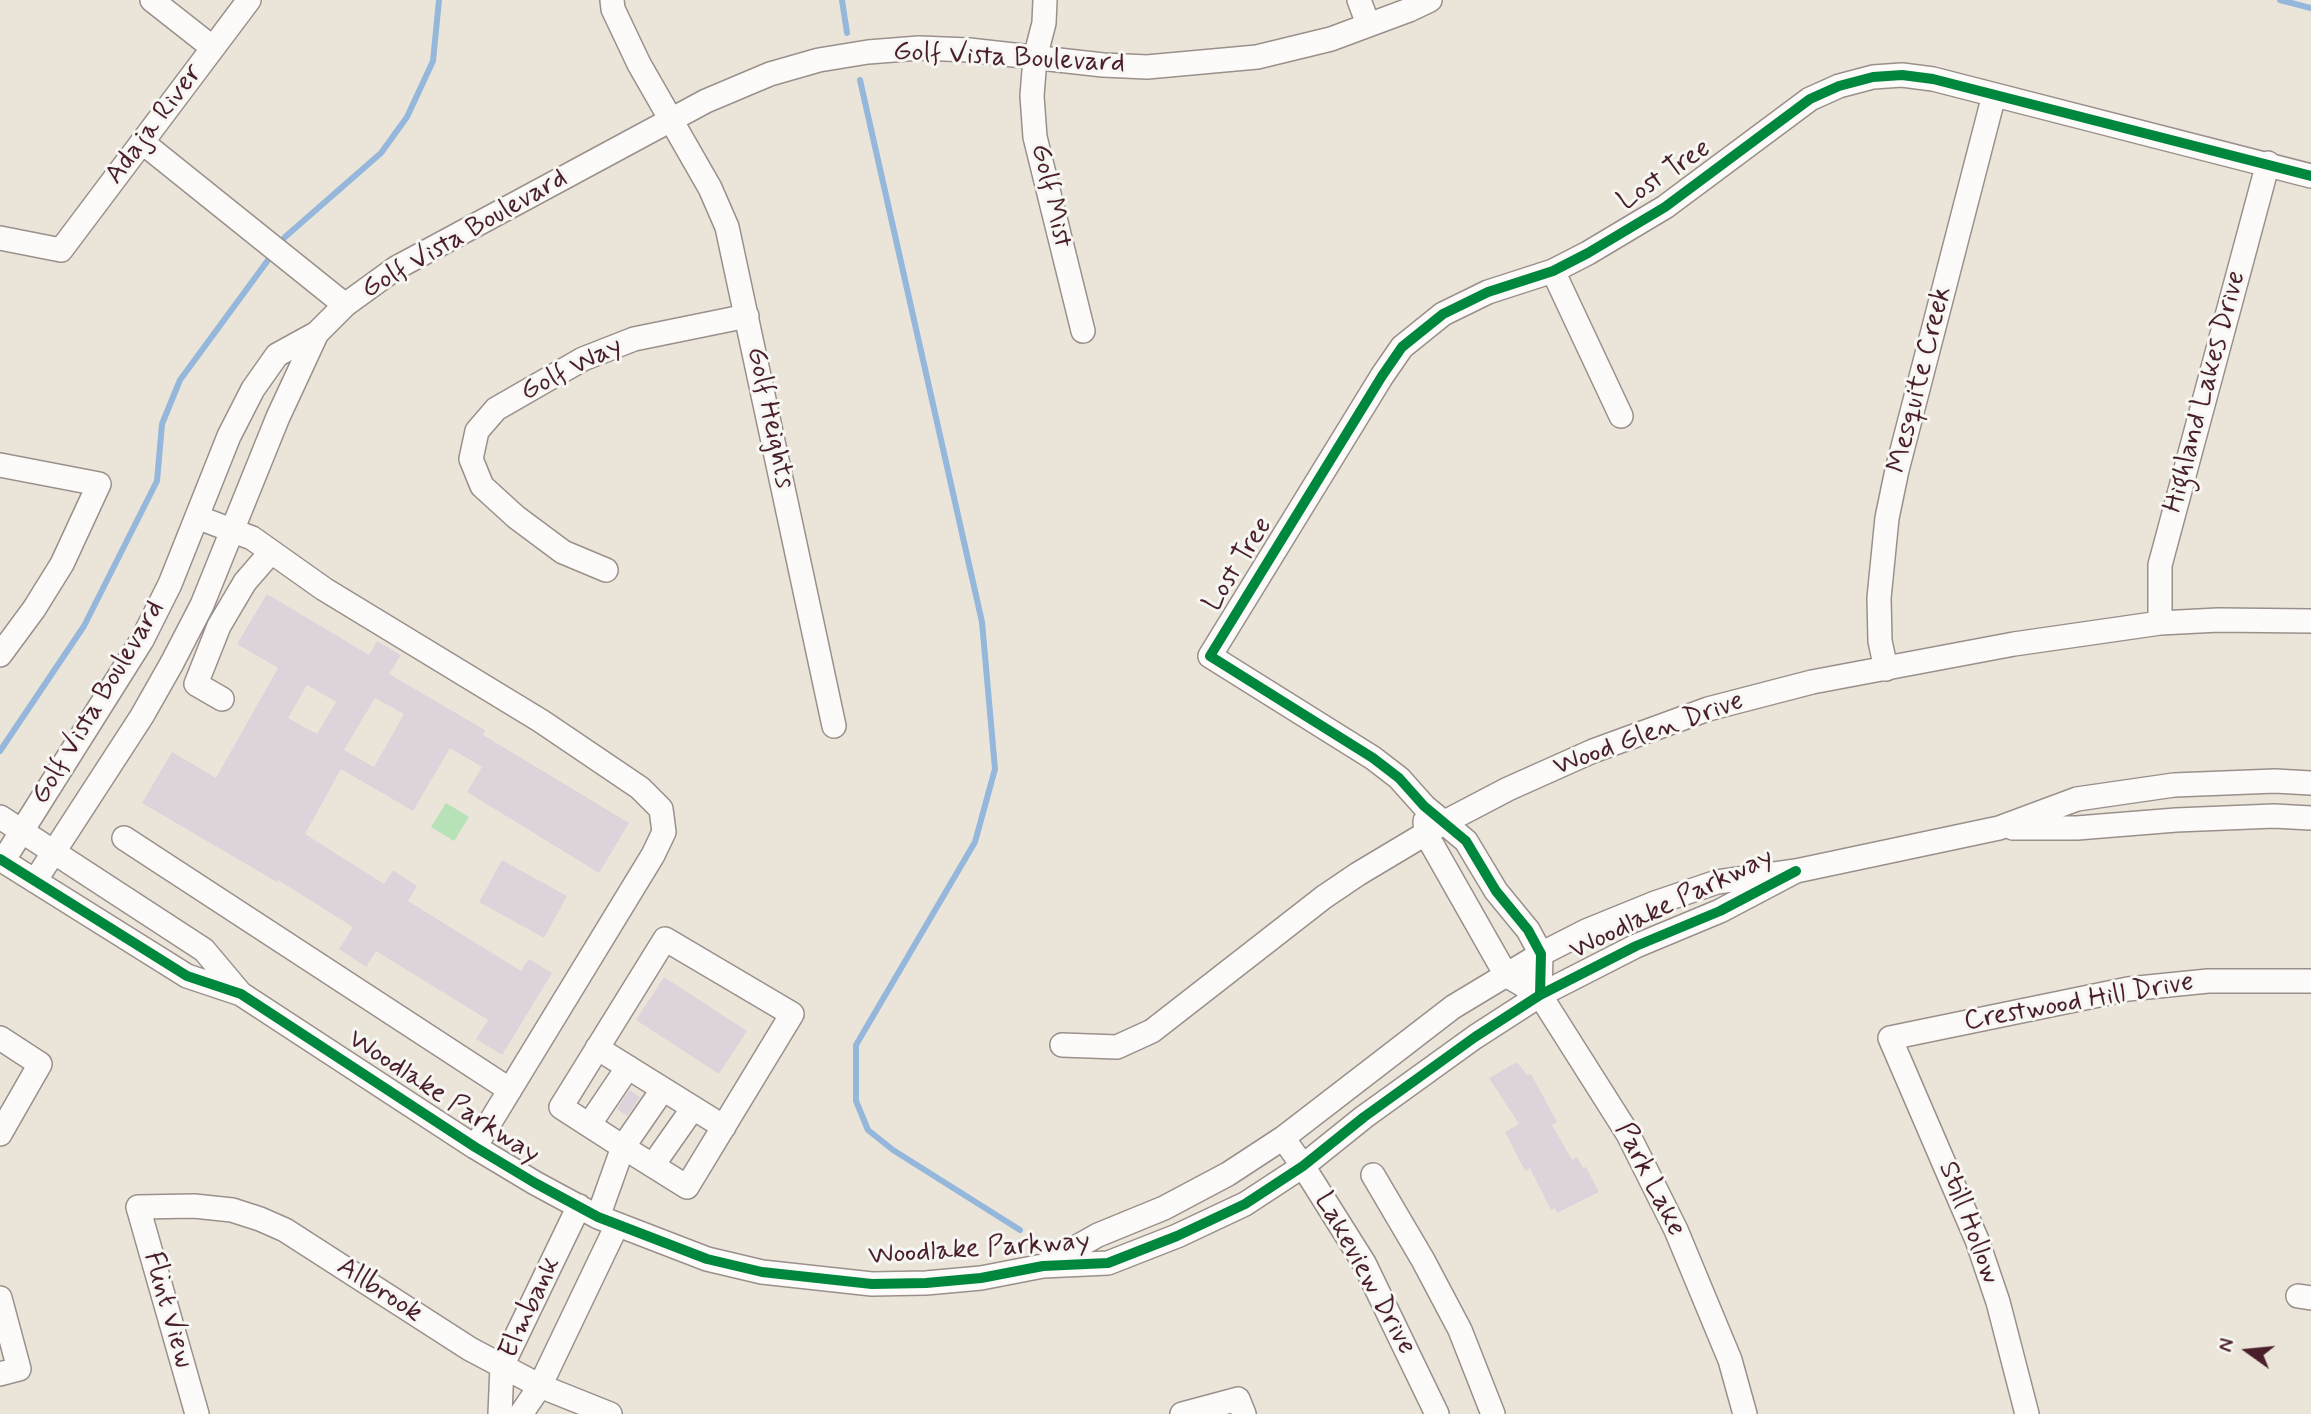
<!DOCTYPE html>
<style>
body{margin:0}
#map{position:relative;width:2311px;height:1414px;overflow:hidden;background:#ebe5d9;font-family:Mynerve,sans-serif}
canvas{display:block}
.north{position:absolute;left:2213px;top:1316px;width:70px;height:70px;-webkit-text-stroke:5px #f6f6f2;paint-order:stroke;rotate:285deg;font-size:19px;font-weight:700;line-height:28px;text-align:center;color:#4a1f2b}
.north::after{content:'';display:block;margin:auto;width:24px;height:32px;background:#4a1f2b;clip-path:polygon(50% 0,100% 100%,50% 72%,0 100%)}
</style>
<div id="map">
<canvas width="2311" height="1414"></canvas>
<div class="north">N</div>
</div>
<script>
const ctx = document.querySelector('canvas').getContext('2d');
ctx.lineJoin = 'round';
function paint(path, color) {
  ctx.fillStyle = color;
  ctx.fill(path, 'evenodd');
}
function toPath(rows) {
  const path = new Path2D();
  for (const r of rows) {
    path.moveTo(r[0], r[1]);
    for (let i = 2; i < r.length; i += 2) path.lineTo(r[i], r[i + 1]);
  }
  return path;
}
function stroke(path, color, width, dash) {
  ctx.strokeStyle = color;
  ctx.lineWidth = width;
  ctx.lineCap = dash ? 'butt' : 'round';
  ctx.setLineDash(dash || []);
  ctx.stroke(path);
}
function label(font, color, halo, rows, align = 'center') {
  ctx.font = font + ' Mynerve,sans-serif';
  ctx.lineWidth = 6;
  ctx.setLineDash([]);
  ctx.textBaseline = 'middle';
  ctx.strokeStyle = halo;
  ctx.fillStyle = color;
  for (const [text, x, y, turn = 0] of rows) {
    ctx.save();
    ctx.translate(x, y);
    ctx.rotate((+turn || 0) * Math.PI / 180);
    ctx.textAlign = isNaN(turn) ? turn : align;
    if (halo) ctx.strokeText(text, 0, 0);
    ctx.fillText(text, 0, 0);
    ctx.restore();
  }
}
paint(toPath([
 [446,803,469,817,454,841,431,827]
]), '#b7e1b7');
stroke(toPath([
 [842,0,847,33],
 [2280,0,2311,8],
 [860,80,982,622,995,769,975,842,856,1045,856,1101,868,1130,893,1150,1020,1230],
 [0,751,84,626,157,481,162,424,180,380,285,237,381,153,407,117,433,61,439,0]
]), '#94b7db', 6);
paint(toPath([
 [267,594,369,655,377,641,401,655,389,674,485,730,483,735,629,823,599,873,467,792,482,767,450,748,413,811,341,769,305,834,384,884,393,870,417,886,408,901,521,971,529,959,552,973,502,1055,476,1039,488,1020,376,951,366,967,339,949,353,927,278,880,277,882,142,803,172,752,216,778,278,668,237,644],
 [307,685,336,702,317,734,288,718],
 [375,698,404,714,374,767,344,750],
 [502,860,567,896,544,938,479,902],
 [664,977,747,1031,719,1074,636,1020],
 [1517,1062,1527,1075,1531,1074,1557,1122,1552,1125,1572,1160,1577,1157,1583,1168,1586,1167,1599,1192,1557,1213,1555,1208,1551,1210,1530,1168,1526,1171,1522,1165,1505,1132,1519,1124,1489,1078],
 [629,1090,640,1097,627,1116,617,1109]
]), '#ddd3db');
const minor = toPath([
 [152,0,213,48],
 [612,0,613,9,639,64,710,188,727,227,834,726],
 [1045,0,1044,23,1035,58,1032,96,1035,137,1083,331],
 [1359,0,1368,24],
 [142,142,345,305],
 [0,238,61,250,249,0],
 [1553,271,1621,416],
 [0,465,99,484,62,564,34,609,0,655],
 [197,517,252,538,324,589,541,721,640,788,661,809,664,832,653,855,475,1147],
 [606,570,563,552,516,517,482,486,471,459,477,431,496,409,583,359,634,339,747,316],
 [2160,623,2160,565,2268,163],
 [1886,669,1880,641,1879,598,1887,518,1897,470,1994,95],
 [222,699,196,684,219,626,245,582,271,552],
 [0,817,204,950,241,994],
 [1425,821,1426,834,1506,975,1540,995,1628,1134,1676,1230,1730,1360,1745,1414],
 [2013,828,2077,828,2176,820,2274,816,2311,818],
 [124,838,510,1090],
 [0,859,187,976,241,994,475,1147,535,1183,598,1217,707,1259,762,1272,872,1284,926,1283,981,1278,1043,1266,1108,1263,1177,1236,1245,1204,1303,1166,1364,1117,1475,1037,1540,995,1636,946,1720,911,1796,871],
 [3,861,142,640,170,584,229,436,253,389,277,355,317,333,345,305,396,268,706,101,770,74,819,60,868,52,919,48,969,50,1103,65,1147,67,1257,57,1331,39,1409,10,1430,0],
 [35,881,142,716,172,663,202,605,278,417,317,333],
 [1540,995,1541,954,1528,930,1496,891,1466,841,1424,806,1399,778,1373,758,1210,656,1382,376,1402,347,1443,314,1488,292,1553,271,1588,253,1665,207,1810,99,1839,86,1873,77,1902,75,1933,79,2311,176],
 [0,1038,40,1064,0,1134],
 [1062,1045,1117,1047,1152,1031,1324,897,1358,874,1445,822,1508,789,1593,751,1708,709,1812,682,2014,644,2160,623,2218,620,2311,621],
 [597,1048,724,1127],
 [589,1125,628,1067],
 [1283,1138,1303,1166,1364,1263,1437,1414],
 [653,1165,693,1108],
 [1373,1175,1423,1260,1460,1330,1493,1414],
 [598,1217,623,1147,687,1187,792,1014,665,939,561,1107,623,1147,663,1089],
 [1048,1263,1098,1235,1164,1208,1228,1174,1283,1138,1453,1007,1541,954,1586,931,1655,903,1717,882,1796,871,1999,828,2077,799,2174,785,2275,781,2311,783],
 [2298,1296,2311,1298],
 [0,1298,19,1369,0,1374],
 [197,1414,138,1207,194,1206,232,1210,260,1219,285,1230,470,1349,540,1386,610,1414],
 [500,1414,502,1366,579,1206],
 [521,1414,540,1386,617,1225],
 [1182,1414,1238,1399,1244,1414],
 [2027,1414,1998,1302,1977,1240,1890,1038,2128,989,2208,981,2311,981]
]);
stroke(minor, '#9a8f8b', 26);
stroke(minor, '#fcfbf9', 23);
stroke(toPath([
 [0,859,187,976,241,994,475,1147,535,1183,598,1217,707,1259,762,1272,872,1284,926,1283,981,1278,1043,1266,1108,1263,1177,1236,1245,1204,1303,1166,1364,1117,1475,1037,1540,995,1636,946,1720,911,1796,871],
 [1540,995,1541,954,1528,930,1496,891,1466,841,1424,806,1399,778,1373,758,1210,656,1382,376,1402,347,1443,314,1488,292,1553,271,1588,253,1665,207,1810,99,1839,86,1873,77,1902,75,1933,79,2311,176]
]), '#00873e', 10);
label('28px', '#4a1f2b', '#f6f6f2', [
 ["Golf Vista Boulevard",1009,59,3],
 ["Adaja River",155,125,-53],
 ["Lost Tree",1665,176,-34],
 ["Golf Mist",1050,196,77],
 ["Golf Vista Boulevard",465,235,-30],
 ["Golf Way",572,370,-27],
 ["Mesquite Creek",1921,380,-76],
 ["Highland Lakes Drive",2206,392,-75],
 ["Golf Heights",769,418,78],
 ["Lost Tree",1239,565,-58],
 ["Golf Vista Boulevard",99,703,-59],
 ["Wood Glen Drive",1649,735,-20],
 ["Woodlake Parkway",1672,905,-26],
 ["Crestwood Hill Drive",2079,1003,-10],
 ["Woodlake Parkway",443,1098,33],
 ["Park Lake",1649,1180,63],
 ["Still Hollow",1968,1223,69],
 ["Woodlake Parkway",979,1250,-4],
 ["Lakeview Drive",1364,1274,61],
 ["Allbrook",379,1291,33],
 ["Elmbank",531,1308,-65],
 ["Flint View",167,1310,74]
]);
</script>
